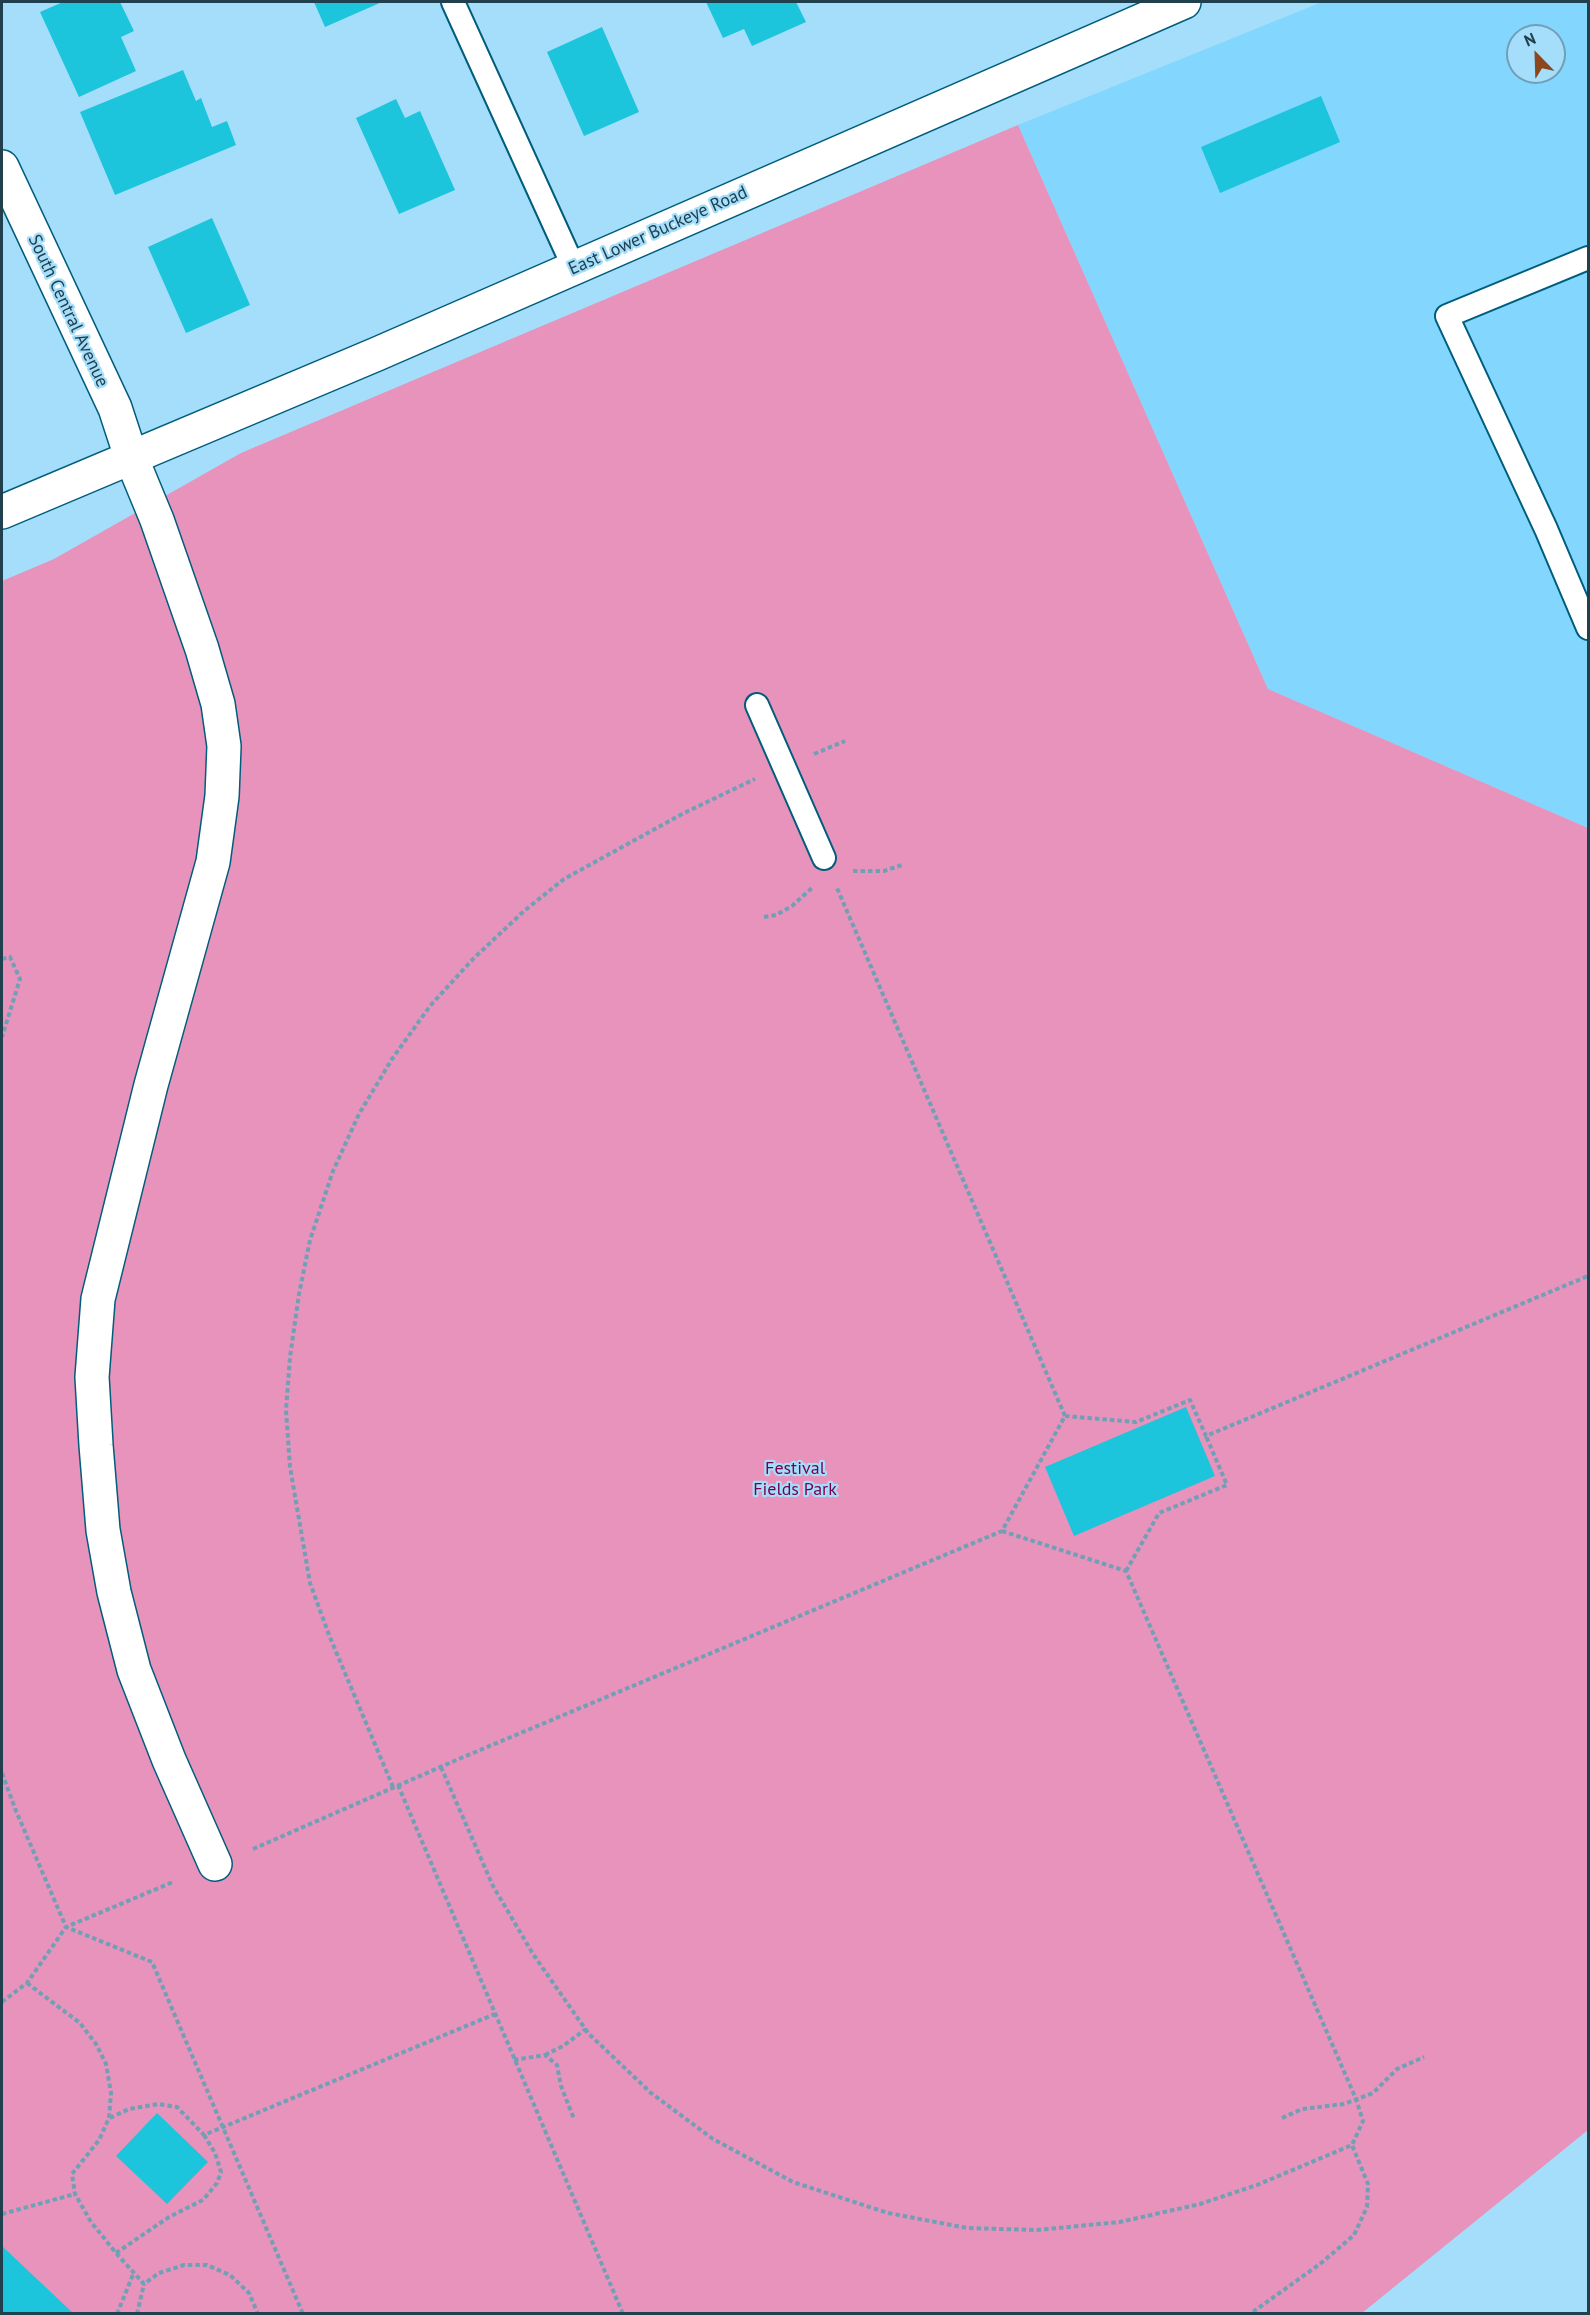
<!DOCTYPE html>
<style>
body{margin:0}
#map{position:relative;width:1590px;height:2315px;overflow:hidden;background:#a4defb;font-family:"PT Sans",sans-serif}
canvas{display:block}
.frame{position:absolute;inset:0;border:3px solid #21404e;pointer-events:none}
.north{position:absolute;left:1506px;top:24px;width:60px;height:60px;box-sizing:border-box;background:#a4defb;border:2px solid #709fb6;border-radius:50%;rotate:337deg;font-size:16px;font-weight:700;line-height:24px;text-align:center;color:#21404e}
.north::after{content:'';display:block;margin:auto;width:21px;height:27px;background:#8b471b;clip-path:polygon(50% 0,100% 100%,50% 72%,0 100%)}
</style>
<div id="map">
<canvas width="1590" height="2315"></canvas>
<div class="frame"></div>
<div class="north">N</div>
</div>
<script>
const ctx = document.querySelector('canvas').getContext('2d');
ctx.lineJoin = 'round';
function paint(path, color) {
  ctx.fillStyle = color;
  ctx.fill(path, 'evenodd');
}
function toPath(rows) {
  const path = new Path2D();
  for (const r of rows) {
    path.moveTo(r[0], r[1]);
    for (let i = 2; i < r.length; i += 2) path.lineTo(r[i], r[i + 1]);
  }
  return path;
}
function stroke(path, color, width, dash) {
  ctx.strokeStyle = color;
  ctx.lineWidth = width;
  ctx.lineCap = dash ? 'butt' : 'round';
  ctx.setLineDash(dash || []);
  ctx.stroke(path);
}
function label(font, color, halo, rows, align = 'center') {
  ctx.font = font + ' "PT Sans",sans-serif';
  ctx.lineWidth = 4.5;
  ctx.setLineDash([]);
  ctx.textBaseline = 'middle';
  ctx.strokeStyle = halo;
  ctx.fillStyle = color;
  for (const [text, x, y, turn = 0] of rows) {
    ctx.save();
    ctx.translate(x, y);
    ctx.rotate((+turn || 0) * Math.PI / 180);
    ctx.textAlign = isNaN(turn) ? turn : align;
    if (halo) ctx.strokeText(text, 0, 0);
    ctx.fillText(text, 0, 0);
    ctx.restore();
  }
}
paint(toPath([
 [1322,2,1588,2,1588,828,1268,689,1018,125],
 [1518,36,1554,36,1554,72,1518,72]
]), '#83d7fe');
paint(toPath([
 [1018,125,1268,689,1588,828,1588,2130,1362,2313,2,2313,2,581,54,559,241,453]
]), '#e793bb');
paint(toPath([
 [63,2,120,2,134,31,121,37,136,71,79,97,40,12],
 [314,2,382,2,325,27],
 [706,2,796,2,806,22,752,46,744,29,723,38],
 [602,27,639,112,584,136,547,52],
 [183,70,196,101,201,98,212,127,227,121,236,145,115,195,80,112],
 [1321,96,1340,142,1220,193,1201,147],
 [396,99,405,118,420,111,455,190,399,214,356,118],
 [212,218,250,305,186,333,148,247],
 [1186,1407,1215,1476,1074,1536,1045,1467],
 [157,2113,208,2162,167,2204,116,2156],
 [2,2246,74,2314,2,2314]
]), '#1cc5dc');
const service = toPath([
 [453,2,574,268],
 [1588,258,1447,316,1546,529,1588,628],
 [757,705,824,858]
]);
const minor = toPath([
 [131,457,157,520,202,649,218,704,224,746,222,796,213,862,151,1085,98,1299,92,1377,96,1445,103,1530,114,1592,134,1670,169,1760,215,1864]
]);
const tertiary = toPath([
 [2,167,115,408,131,457]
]);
const secondary = toPath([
 [2,512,377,354,1184,2]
]);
stroke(service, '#015d7c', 26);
stroke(minor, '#015d7c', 36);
stroke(tertiary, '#015d7c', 36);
stroke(secondary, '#015d7c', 36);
stroke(toPath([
 [814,754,845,741],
 [853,871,884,871,902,865],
 [764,917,776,915,792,906,813,887],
 [2,959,10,957,20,979,2,1037],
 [1065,1416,1136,1422,1190,1400,1206,1436,1588,1276],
 [1002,1531,1126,1571,1356,2099,1363,2121,1352,2145],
 [1126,1571,1159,1513,1227,1485,1206,1436],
 [441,1767,493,1886,533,1954,588,2033,651,2093,713,2139,793,2182,888,2213,967,2228,1037,2230,1120,2222,1200,2204,1257,2185,1352,2145,1368,2184,1367,2207,1354,2235,1320,2264,1250,2314],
 [2,1773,16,1811,66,1927,152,1962,303,2314],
 [398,1785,623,2314],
 [393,1787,329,1635,310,1583,290,1467,286,1410,290,1357,299,1294,310,1240,333,1171,359,1114,392,1059,430,1006,473,959,524,911,564,879,684,813,755,779],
 [253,1849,461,1758,1002,1531,1065,1416,837,888],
 [27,1983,80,2023,96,2044,106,2064,111,2093,109,2118,99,2140,72,2174,75,2194,91,2222,116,2253,144,2284,159,2273,184,2265,207,2265,230,2275,249,2293,258,2314],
 [2,2002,27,1983,66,1927,173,1882],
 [545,2055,563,2046,586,2029],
 [514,2060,545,2055,557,2065,561,2086,574,2119],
 [110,2118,129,2109,158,2104,177,2107,204,2135,495,2014],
 [1282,2118,1302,2109,1344,2104,1373,2093,1397,2069,1424,2057],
 [2,2214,75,2194],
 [116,2253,169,2217,203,2200,217,2183,221,2172,215,2153,204,2135],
 [117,2314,134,2272],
 [137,2314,144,2284]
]), '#709fb6', 4, [4.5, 3]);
stroke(service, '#fff', 22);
stroke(minor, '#fff', 33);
stroke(tertiary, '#fff', 33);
stroke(secondary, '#fff', 33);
label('18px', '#21404e', '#a4defb', [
 ["East Lower Buckeye Road",658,231,-24],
 ["South Central Avenue",68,311,65]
]);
label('18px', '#78014d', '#a4defb', [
 ["Festival",795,1469],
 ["Fields Park",795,1490]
]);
</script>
